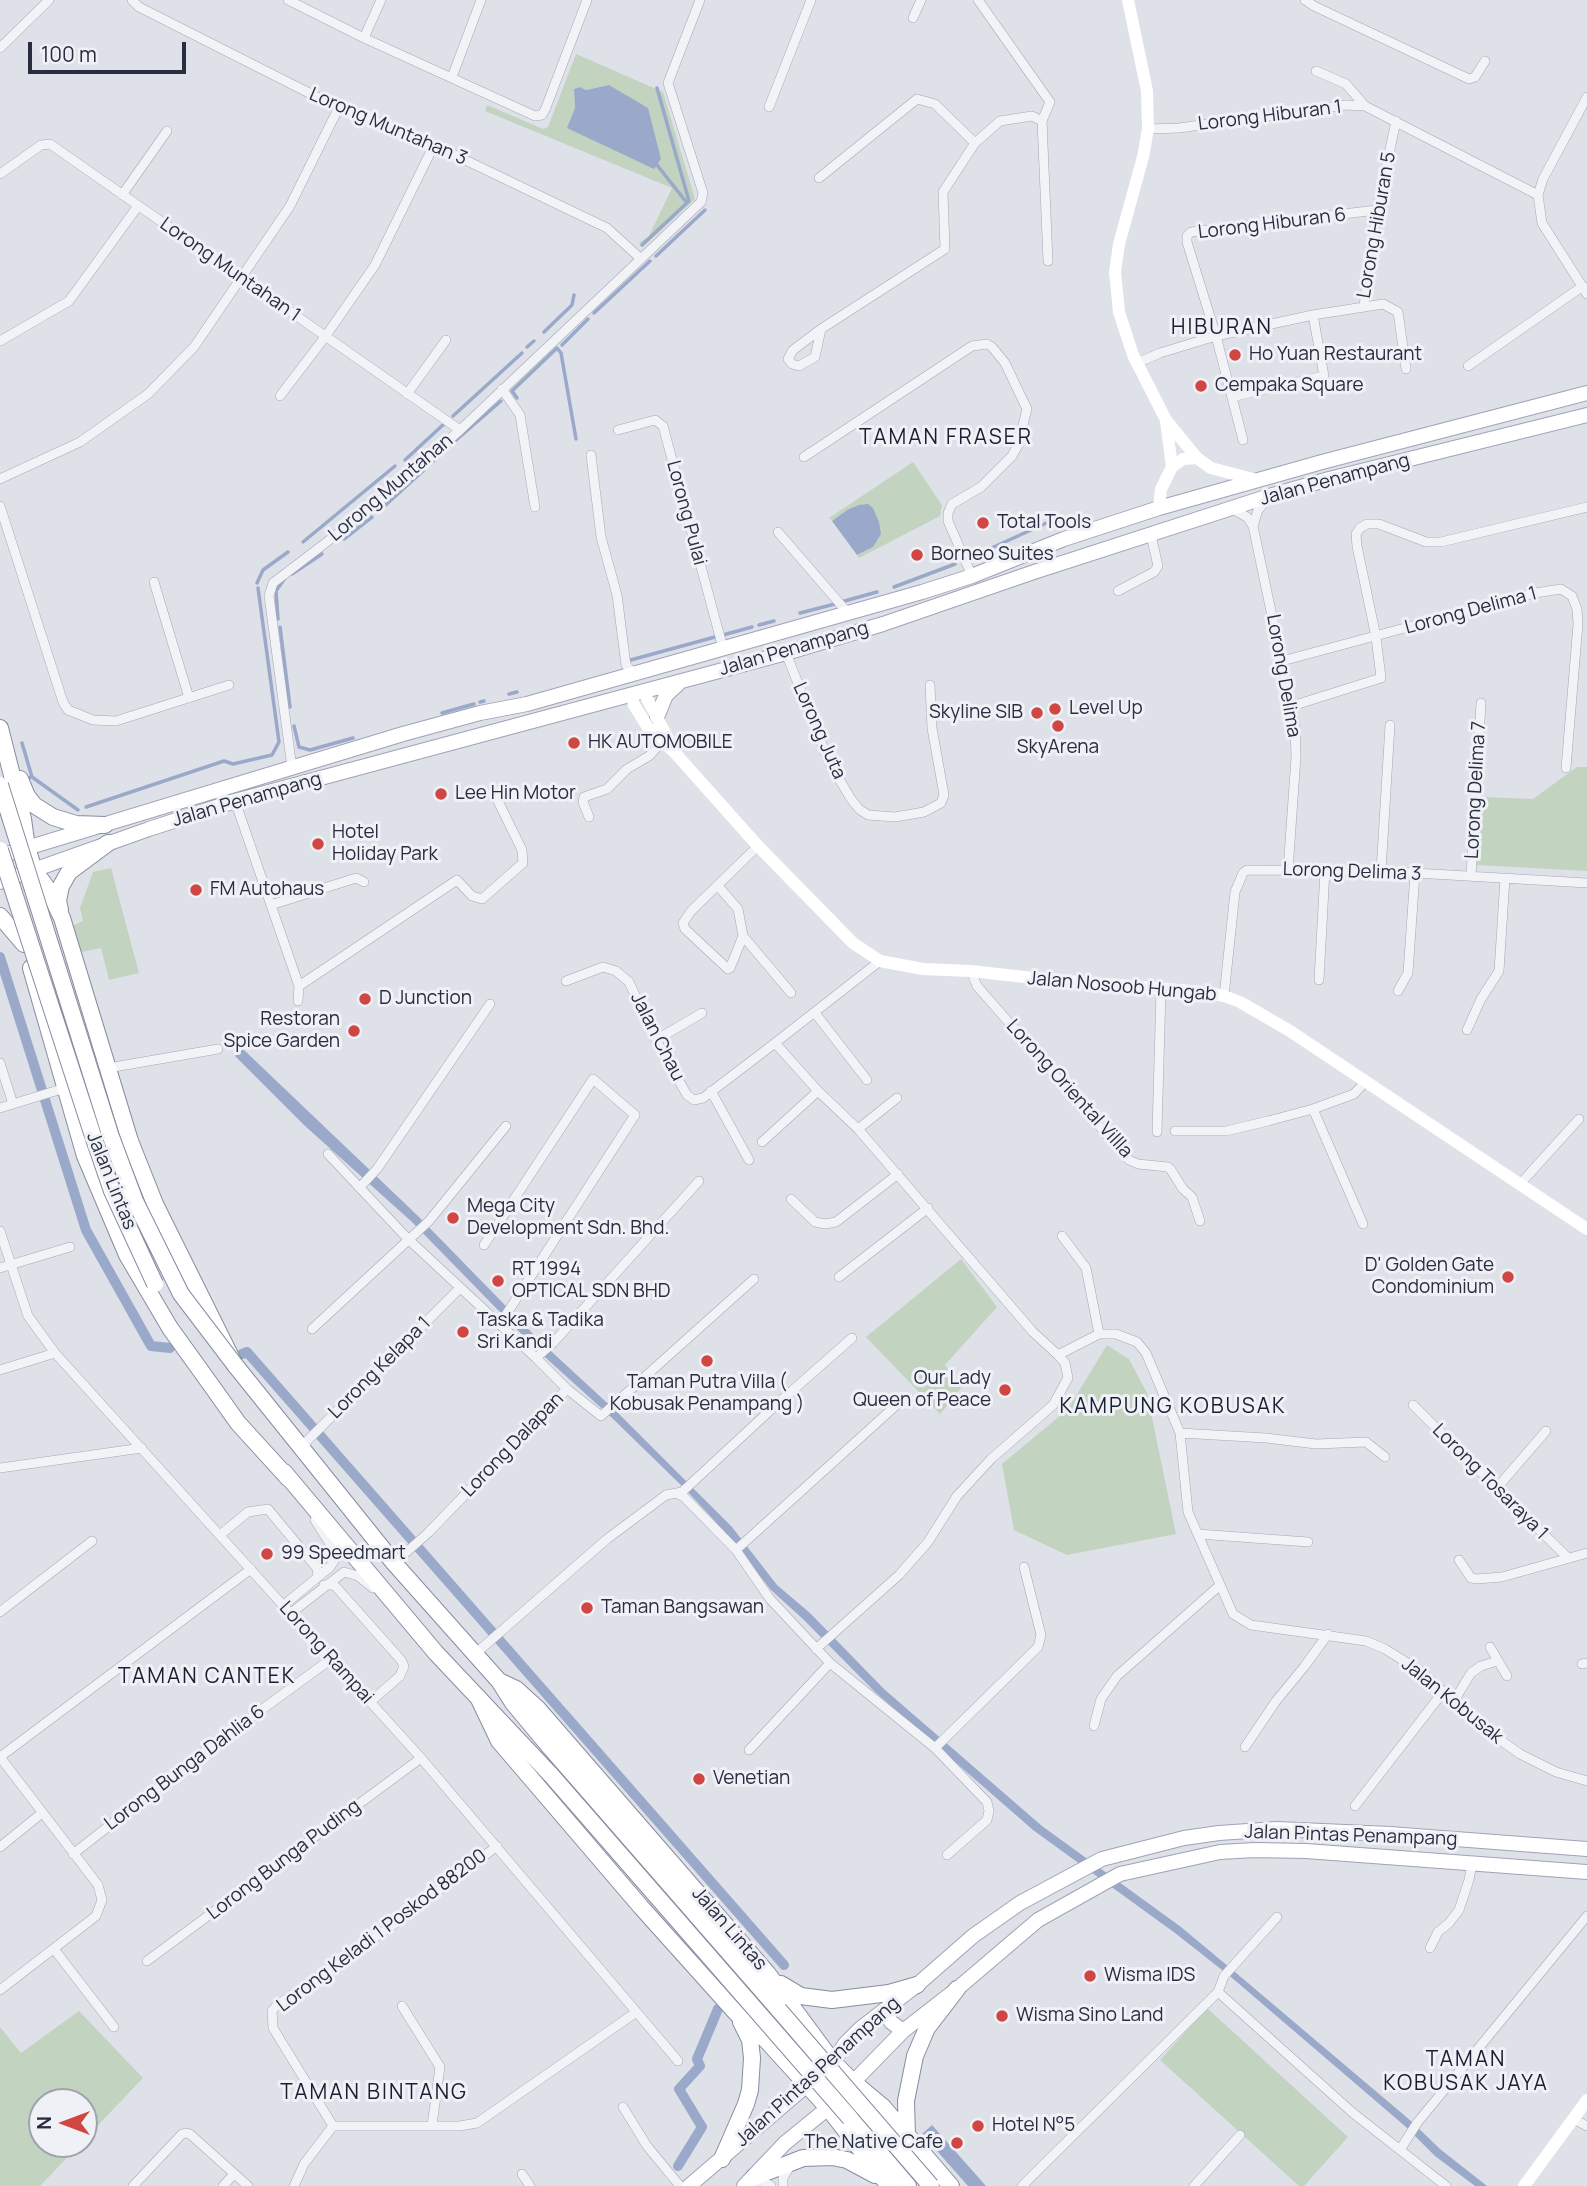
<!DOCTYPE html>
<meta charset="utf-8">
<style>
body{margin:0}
#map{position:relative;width:1587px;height:2186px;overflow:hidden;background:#dfe1e9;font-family:Manrope,sans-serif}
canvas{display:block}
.north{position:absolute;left:28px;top:2088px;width:70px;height:70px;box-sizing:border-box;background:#eff1f6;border:2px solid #9fa3ad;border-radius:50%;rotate:270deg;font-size:19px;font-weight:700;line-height:28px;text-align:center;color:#282d40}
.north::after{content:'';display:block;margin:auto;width:24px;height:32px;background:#d04642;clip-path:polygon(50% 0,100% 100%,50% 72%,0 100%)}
.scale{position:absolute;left:28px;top:42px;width:158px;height:32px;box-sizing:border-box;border:4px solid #282d40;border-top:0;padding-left:9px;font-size:21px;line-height:24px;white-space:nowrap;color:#282d40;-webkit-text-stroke:5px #eff1f6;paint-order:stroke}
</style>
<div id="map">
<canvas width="1587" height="2186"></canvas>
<div class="north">N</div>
<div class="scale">100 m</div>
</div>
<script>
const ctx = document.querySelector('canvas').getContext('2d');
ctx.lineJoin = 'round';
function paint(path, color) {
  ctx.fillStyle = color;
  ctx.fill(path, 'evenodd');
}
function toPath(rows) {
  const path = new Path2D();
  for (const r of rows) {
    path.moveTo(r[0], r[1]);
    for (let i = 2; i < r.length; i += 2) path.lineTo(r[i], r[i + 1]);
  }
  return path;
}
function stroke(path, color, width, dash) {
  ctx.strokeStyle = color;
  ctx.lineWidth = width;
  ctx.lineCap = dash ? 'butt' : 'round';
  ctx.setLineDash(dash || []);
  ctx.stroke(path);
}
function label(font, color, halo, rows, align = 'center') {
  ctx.font = font + ' Manrope,sans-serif';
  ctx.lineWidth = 6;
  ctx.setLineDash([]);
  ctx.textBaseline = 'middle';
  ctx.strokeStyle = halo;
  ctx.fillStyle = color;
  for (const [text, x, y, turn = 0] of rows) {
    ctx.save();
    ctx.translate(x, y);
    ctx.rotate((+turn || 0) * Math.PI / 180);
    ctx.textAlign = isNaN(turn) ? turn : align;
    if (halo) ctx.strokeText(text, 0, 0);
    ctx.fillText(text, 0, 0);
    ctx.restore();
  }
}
paint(toPath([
 [576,54,663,92,695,199,643,247,639,243,649,236,672,188,485,111,487,105,543,129,548,127],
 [609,85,648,109,568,128,575,108,574,89,580,87,586,90],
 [913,462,942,505,940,516,859,558,857,555,873,547,847,510,832,521,829,518],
 [1577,767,1587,767,1587,871,1477,865,1482,797,1533,799],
 [111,868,139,973,109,980,101,948,78,953,72,926,83,921,80,908,93,872],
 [961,1259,997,1307,945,1365,961,1388,940,1414,866,1337],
 [1107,1345,1129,1359,1147,1393,1176,1534,1067,1555,1014,1530,1002,1464,1068,1409],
 [1207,2008,1348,2137,1304,2186,1299,2186,1160,2060],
 [79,2011,143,2078,84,2140,84,2102,42,2102,42,2144,80,2144,40,2186,0,2186,0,2027,21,2053]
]), '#c2d3c0');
paint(toPath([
 [609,85,648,108,661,159,654,169,567,128,575,108,574,89,580,87,586,90],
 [868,504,873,508,879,522,881,534,873,547,857,555,832,521,847,510,859,505],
 [243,1049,418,1216,540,1341,617,1412,732,1527,777,1585,810,1613,884,1689,1042,1826,1181,1927,1235,1972,1411,2121,1440,2149,1487,2186,1475,2186,1435,2156,1406,2127,1231,1977,1175,1933,1033,1830,875,1692,804,1620,771,1590,725,1532,686,1490,610,1416,535,1348,412,1222,304,1125,235,1056],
 [932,2125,986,2186,968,2186,922,2134]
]), '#9aa9c9');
stroke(toPath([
 [657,165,687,203],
 [642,245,689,201,657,88],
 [656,256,705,210],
 [594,313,650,261],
 [544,332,572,305,574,295],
 [562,345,588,319],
 [527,347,534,341],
 [517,398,512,391,557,348,561,353,576,439],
 [453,416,522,353],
 [448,447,501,401],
 [405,460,445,423],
 [430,464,439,456],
 [379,511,424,470],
 [344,539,372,517],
 [303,542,395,466],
 [974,556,1053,520],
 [292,574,322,554],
 [257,583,263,570,288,552],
 [894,587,955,564],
 [841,602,877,592],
 [800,613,835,604],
 [278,619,276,591,285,578],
 [759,625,774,621],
 [280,627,290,707],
 [723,635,752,627],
 [627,661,715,637],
 [509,694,517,692],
 [480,702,484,701],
 [442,713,474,704],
 [294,726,299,747,310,750,353,738],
 [22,743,32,777],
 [25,779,32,777,78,810],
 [86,807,224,761,233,764,272,755,279,742,258,588]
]), '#9aa9c9', 3.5);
stroke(toPath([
 [0,957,86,1230,151,1346,170,1348],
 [242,1354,247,1352,784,1965],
 [678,2166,702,2127,679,2089,700,2066,697,2059,718,2009]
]), '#9aa9c9', 10);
const street = toPath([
 [132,0,139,7,325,101,434,145,607,228,640,258],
 [288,0,364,38,535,116,542,115,545,110,587,0],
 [978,0,1050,102,1042,121,1048,261],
 [1305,0,1314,6,1469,79,1475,77,1485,61],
 [913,18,921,0],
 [364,38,381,0],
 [0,48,49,0],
 [1316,71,1346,84,1365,106],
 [452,77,481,0],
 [1587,97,1543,179,1538,195,1542,223,1587,294],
 [769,107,811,0],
 [1148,129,1179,128,1346,105,1365,106,1538,195],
 [0,174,41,145,50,144,460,430],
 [819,178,917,99,935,104,975,143],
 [122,195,167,131],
 [1364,306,1377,210,1396,121],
 [821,329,945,249,943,192,975,143,1000,121,1032,116,1042,121],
 [821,329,815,357,799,366,792,364,788,359,793,350,821,329],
 [0,341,69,301,138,206],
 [1137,363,1160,353,1216,336,1313,315,1383,304,1398,312,1406,369],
 [1468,366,1583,286],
 [502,389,520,415,535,507],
 [407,394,446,340],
 [280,396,325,337,375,265,434,145],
 [1232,397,1324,376,1313,315],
 [618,430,655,420,663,426,723,648],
 [1243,440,1216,336,1187,242,1187,236,1191,232,1377,210],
 [591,455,601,537,617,595,626,665,633,673],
 [804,457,972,346,987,344,992,347,1005,363,1027,409,1018,445,1012,456,981,487,952,504,948,513,948,521,972,576],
 [0,479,80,442,148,394,194,347,290,206,339,107],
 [0,506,63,702,68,710,93,720,116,721,229,685],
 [1232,509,1247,517,1253,526,1295,725,1296,757,1288,870],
 [1253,526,1258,510,1269,497],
 [778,532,848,613],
 [154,582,189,698],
 [1118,591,1154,572,1158,566,1151,535],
 [786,653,829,762,851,799,859,809,868,815,895,817,924,812,941,803,944,795,932,728,930,685],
 [1282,661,1535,593,1561,589,1572,596,1577,609,1578,624,1566,768],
 [1292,706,1381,678,1376,637,1357,546,1356,534,1360,528,1367,524,1379,524,1426,542,1441,542,1587,507],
 [292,768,269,596,273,583,370,509,460,430,701,202,703,193,668,83,700,0],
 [235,801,299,986,298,1001],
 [589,817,583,802,584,797,607,789,627,769,649,756,662,742],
 [1381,871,1390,725],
 [1471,876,1481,703],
 [718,886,738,909,743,936,791,993],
 [271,905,356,878,364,882],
 [743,936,730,968,728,969,685,929,683,923,691,911,758,846],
 [971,971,977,986,1129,1160,1138,1164,1168,1167,1171,1170,1183,1189,1192,1197,1200,1221],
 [1319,980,1325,870],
 [566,981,603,967,616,971,629,982,656,1040,687,1095,694,1100,703,1098,775,1043],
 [299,986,457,880,472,896,482,899,523,863,522,850,495,795],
 [1398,991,1408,973,1415,873],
 [1224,996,1235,892,1243,873,1247,870,1381,871,1587,883],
 [815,1013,867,1080],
 [1467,1030,1481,999,1499,971,1505,878],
 [656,1040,702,1013],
 [0,1063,13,1104],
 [108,1068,218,1049],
 [711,1091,749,1160],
 [0,1108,65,1088],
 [1313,1109,1363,1224],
 [858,1129,897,1098],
 [1175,1131,1226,1131,1268,1121,1313,1109,1354,1094,1365,1082],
 [1157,1132,1161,989],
 [762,1142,818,1091],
 [328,1154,408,1239,536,1358,567,1389,428,1533,394,1563],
 [1520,1184,1579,1119],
 [360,1187,377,1169,490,1004],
 [791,1199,815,1222,825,1224,836,1222,898,1174],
 [0,1231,28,1316,55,1353,421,1758,678,2061],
 [1062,1236,1086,1268,1099,1334],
 [484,1245,593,1079,635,1115,500,1324],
 [0,1268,70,1247],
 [839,1277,928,1208],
 [312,1329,429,1221,506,1126],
 [1058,1355,1099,1334,1116,1334,1137,1342,1146,1353,1180,1433,1188,1512,1233,1614,1251,1625,1366,1641,1385,1649,1422,1672,1482,1727,1520,1754,1556,1772,1587,1781],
 [536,1358,553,1343,699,1181],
 [0,1370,55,1353],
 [567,1389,601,1416,754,1279],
 [1413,1405,1568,1558],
 [1180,1433,1266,1438,1316,1444,1366,1442,1385,1457],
 [302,1449,308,1440,460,1288],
 [0,1468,142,1448],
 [1496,1489,1546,1431],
 [678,1494,684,1497,736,1550,770,1599,830,1663,749,1750],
 [1198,1534,1308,1542],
 [220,1535,248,1512,268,1509,317,1568,318,1576],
 [736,1550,902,1400],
 [1459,1560,1471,1578,1477,1579,1502,1577,1587,1553],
 [324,1585,332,1585,336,1587,401,1660,404,1666,400,1676,370,1702],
 [284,1605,330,1567,335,1559,334,1550,315,1520],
 [0,1612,92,1541],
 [291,1613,344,1572,358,1576,373,1588],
 [1490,1647,1507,1676],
 [816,1649,899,1575,928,1542,957,1496,991,1459,1053,1405,1068,1378,1065,1363,1058,1355,1033,1332,858,1129,818,1091,775,1043,880,961],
 [475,1654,607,1539,666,1495,682,1492,776,1405,852,1338],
 [830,1663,935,1748,987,1802,989,1811,987,1820,947,1855],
 [1582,1664,1587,1663],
 [1454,1701,1471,1673,1481,1666,1497,1661],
 [1094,1726,1101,1699,1117,1676,1219,1586],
 [1245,1747,1276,1701,1304,1667,1328,1634],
 [935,1748,1038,1647,1041,1635,1024,1567],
 [1355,1806,1443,1692],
 [0,1847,42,1813],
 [73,1854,201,1754,331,1659],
 [1430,1948,1438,1932,1449,1923,1459,1910,1469,1880,1472,1864],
 [54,1949,114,2027],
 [147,1961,421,1758],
 [0,1990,96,1916,102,1900,98,1885,0,1757,251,1569],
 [1218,1992,1353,2113,1446,2186],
 [402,2006,440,2067,432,2125],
 [623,2107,647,2146,680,2186],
 [1573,2119,1587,2126],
 [333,2126,273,2028,272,2011,276,2006,400,1920,497,1846],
 [1400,2150,1417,2123,1587,1916],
 [522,2174,530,2186],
 [753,2182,762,2181,771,2186],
 [133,2186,182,2134,186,2133,190,2134,248,2186],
 [223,2186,234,2174],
 [294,2186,304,2164,333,2126,460,2126,477,2123,635,2013],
 [783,2186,783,2178,790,2166],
 [1022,2186,1218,1992,1224,1976,1277,1917],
 [1194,2186,1240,2135]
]);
const primary = toPath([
 [657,717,666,695,678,684],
 [0,856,403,734,480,713,527,704,922,592,972,576,1064,539,1159,508,1322,462,1587,393],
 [0,882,149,829,235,801,786,653,883,624,1034,572,1269,496,1329,479,1587,415],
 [884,2010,891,2022,903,2031],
 [689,2186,807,2085,833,2062,845,2044,861,2028,917,1985,973,1936,1020,1903,1102,1859,1184,1838,1219,1833,1277,1829,1390,1834,1587,1849],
 [744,2186,785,2143,828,2108,903,2031,957,1989,1038,1920,1120,1874,1220,1852,1255,1850,1306,1851,1587,1872]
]);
const highway = toPath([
 [0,728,23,819,27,848,34,870,49,891,62,918,130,1141,155,1204,235,1365,394,1563,499,1681,513,1703,549,1746,779,2010],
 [20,779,27,796,34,805,53,817,76,824,105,825],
 [60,910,58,901,61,886,69,872,108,843],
 [0,916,24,944],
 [31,968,85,1156,127,1255,170,1328,211,1385,238,1423,289,1479],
 [284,1472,436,1653,551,1775],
 [501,1682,516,1689,538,1709,768,1974,833,2062,853,2082,883,2107,951,2186],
 [478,1697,499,1741,641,1907,737,2014,766,2040,828,2108,889,2186],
 [781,1984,801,1996,832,2000,889,1993,917,1985],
 [850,2118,908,2186],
 [907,2136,906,2101,915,2056,927,2028,957,1989],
 [722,2159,746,2104,750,2090,752,2058,750,2040,741,2022],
 [754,2177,803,2158,832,2157,847,2160,875,2175]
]);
stroke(street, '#a4a7b3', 10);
stroke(primary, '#9fa3b5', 16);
stroke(highway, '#878ca0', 18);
stroke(street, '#f2f3f7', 9);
stroke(toPath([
 [1128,0,1147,91,1148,129,1143,157,1119,244,1115,272,1119,312,1133,355,1166,420,1197,458,1211,468,1257,480],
 [1172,467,1183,459,1197,458],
 [1159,508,1161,489,1172,467,1166,421],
 [643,691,671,744],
 [632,695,634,705,647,726,676,754,758,846,853,943,880,961,923,969,971,971,1042,979,1203,992,1224,996,1240,1002,1290,1031,1587,1229],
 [1524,2186,1587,2100]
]), '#fff', 12);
stroke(primary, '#fff', 14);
stroke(highway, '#fff', 16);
const highwayBridge = toPath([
 [0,785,110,1134,135,1201,181,1294,235,1365],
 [0,850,93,1136,112,1191,155,1284],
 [551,1775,850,2118],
 [779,2010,931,2186]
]);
stroke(highwayBridge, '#878ca0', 18, []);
stroke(highwayBridge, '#fff', 16);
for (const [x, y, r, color] of [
 [1235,355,7,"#d04642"],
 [1201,386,7,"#d04642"],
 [983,523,7,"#d04642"],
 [917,555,7,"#d04642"],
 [1055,709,7,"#d04642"],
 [1037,713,7,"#d04642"],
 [1058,726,7,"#d04642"],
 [574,743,7,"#d04642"],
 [441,794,7,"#d04642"],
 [318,844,7,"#d04642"],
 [196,890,7,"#d04642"],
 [365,999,7,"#d04642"],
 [354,1031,7,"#d04642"],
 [453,1218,7,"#d04642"],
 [1508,1277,7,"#d04642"],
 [498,1281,7,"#d04642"],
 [463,1332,7,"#d04642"],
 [707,1361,7,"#d04642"],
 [1005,1390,7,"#d04642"],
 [267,1554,7,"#d04642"],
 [587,1608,7,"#d04642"],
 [699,1779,7,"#d04642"],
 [1090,1976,7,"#d04642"],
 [1002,2016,7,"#d04642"],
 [978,2126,7,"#d04642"],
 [957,2143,7,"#d04642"]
]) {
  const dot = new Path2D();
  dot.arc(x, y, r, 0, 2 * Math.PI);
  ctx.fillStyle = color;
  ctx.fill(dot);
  stroke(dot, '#eff1f6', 2.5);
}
label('19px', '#282d40', '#eff1f6', [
 ["Lorong Hiburan 1",1270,116,-7],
 ["Lorong Muntahan 3",388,127,23],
 ["Lorong Hiburan 6",1272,224,-7],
 ["Lorong Hiburan 5",1377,225,-80],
 ["Lorong Muntahan 1",230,270,35],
 ["Jalan Penampang",1335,480,-15],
 ["Lorong Muntahan",391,488,-40],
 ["Lorong Pulai",686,513,75],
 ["Lorong Delima 1",1471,611,-15],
 ["Jalan Penampang",794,649,-16],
 ["Lorong Delima",1283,676,80],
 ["Lorong Juta",819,731,66],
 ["Lorong Delima 7",1476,790,-87],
 ["Jalan Penampang",247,800,-16],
 ["Lorong Delima 3",1352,872,2],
 ["Jalan Nosoob Hungab",1122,987,5],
 ["Jalan Chau",657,1037,63],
 ["Lorong Oriental Villla",1069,1089,48],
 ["Jalan Lintas",111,1181,68],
 ["Lorong Kelapa 1",380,1368,-45],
 ["Lorong Dalapan",513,1445,-46],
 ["Lorong Tosaraya 1",1490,1482,45],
 ["Lorong Rampai",326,1653,48],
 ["Jalan Kobusak",1452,1701,39],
 ["Lorong Bunga Dahlia 6",185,1768,-37],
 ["Jalan Pintas Penampang",1351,1836,2],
 ["Lorong Bunga Puding",284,1860,-37],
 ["Jalan Lintas",729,1929,49],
 ["Lorong Keladi 1 Poskod 88200",382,1931,-37],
 ["Jalan Pintas Penampang",818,2072,-42]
]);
label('19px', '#282d40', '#eff1f6', [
 ["Ho Yuan Restaurant",1249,355],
 ["Cempaka Square",1215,386],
 ["Total Tools",997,523],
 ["Borneo Suites",931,555],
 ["Level Up",1069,709],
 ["Skyline SIB",1023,713,"right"],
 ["HK AUTOMOBILE",588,743],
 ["SkyArena",1058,748,"center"],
 ["Lee Hin Motor",455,794],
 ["Hotel",332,833],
 ["Holiday Park",332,855],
 ["FM Autohaus",210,890],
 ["D Junction",379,999],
 ["Restoran",340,1020,"right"],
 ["Spice Garden",340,1042,"right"],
 ["Mega City",467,1207],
 ["Development Sdn. Bhd.",467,1229],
 ["D' Golden Gate",1494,1266,"right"],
 ["Condominium",1494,1288,"right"],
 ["RT 1994",512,1270],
 ["OPTICAL SDN BHD",512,1292],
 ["Taska & Tadika",477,1321],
 ["Sri Kandi",477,1343],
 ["Our Lady",991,1379,"right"],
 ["Queen of Peace",991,1401,"right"],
 ["Taman Putra Villa (",707,1383,"center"],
 ["Kobusak Penampang )",707,1405,"center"],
 ["99 Speedmart",281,1554],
 ["Taman Bangsawan",601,1608],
 ["Venetian",713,1779],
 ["Wisma IDS",1104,1976],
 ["Wisma Sino Land",1016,2016],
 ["Hotel N°5",992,2126],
 ["The Native Cafe",943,2143,"right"]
], 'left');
ctx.letterSpacing = '2px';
label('21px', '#1a1e31', '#eff1f6', [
 ["HIBURAN",1222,328],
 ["TAMAN FRASER",946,438],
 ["KAMPUNG KOBUSAK",1173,1407],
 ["TAMAN CANTEK",207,1677],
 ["TAMAN",1466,2060],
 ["KOBUSAK JAYA",1466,2084],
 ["TAMAN BINTANG",374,2093]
]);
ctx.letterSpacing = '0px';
</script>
